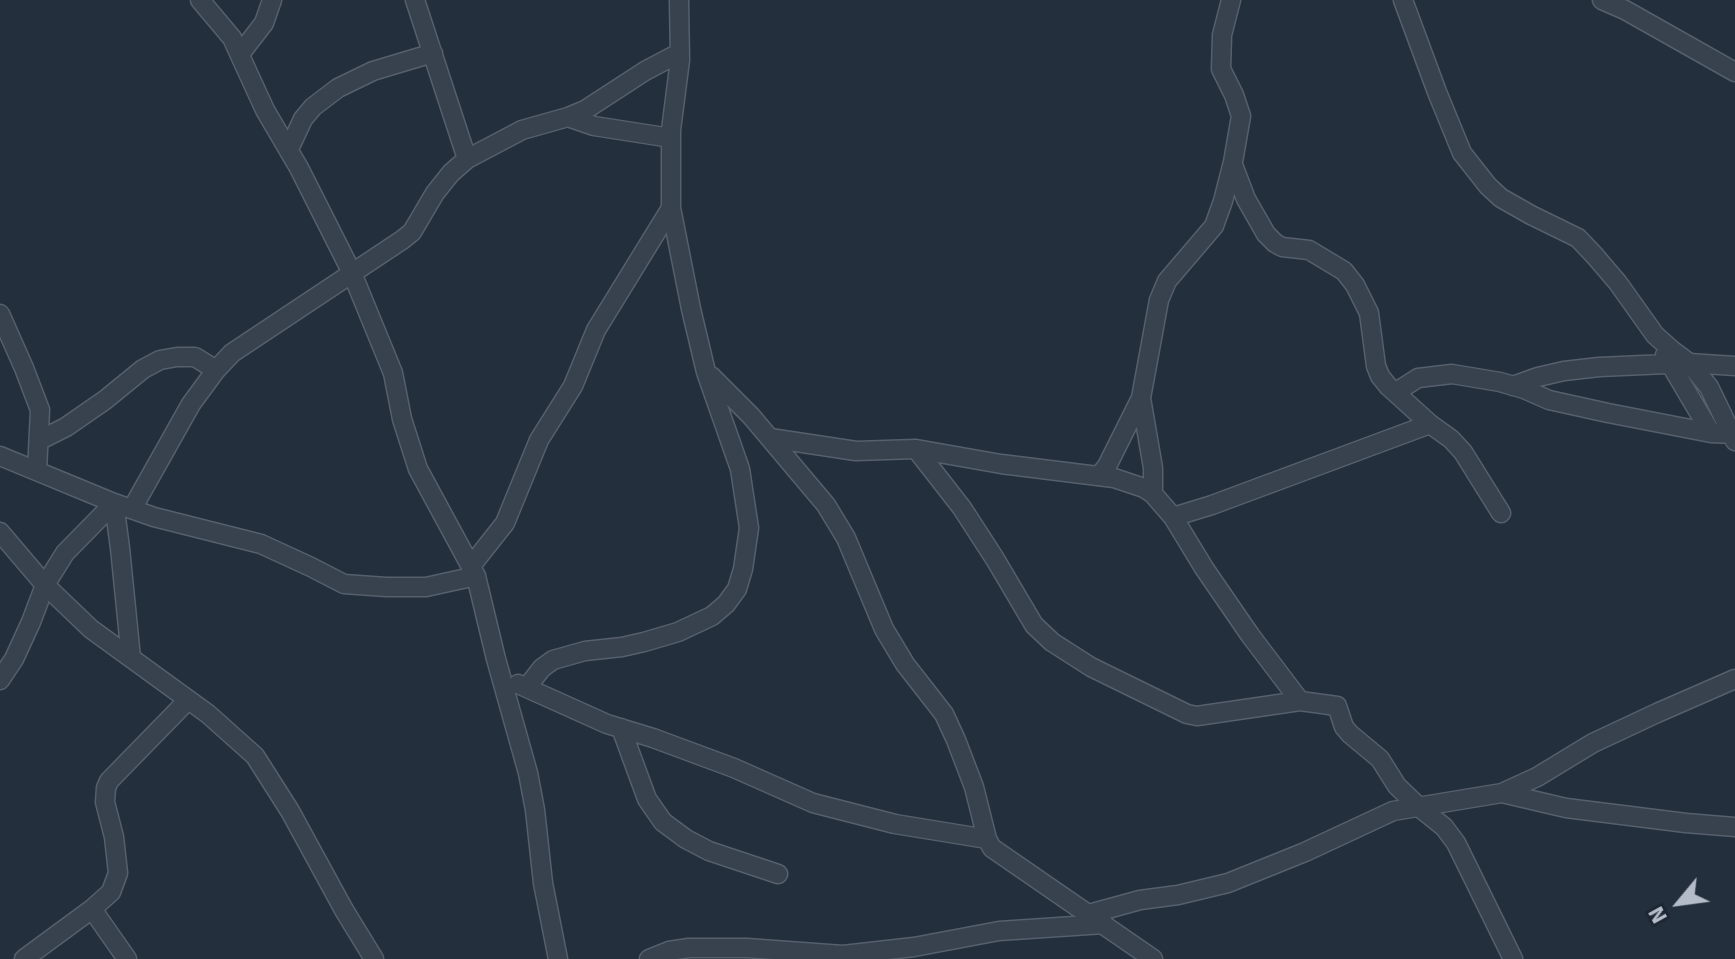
<!DOCTYPE html>
<style>
body{margin:0}
#map{position:relative;width:1735px;height:959px;overflow:hidden;background:#242f3e;font-family:Signika,sans-serif}
canvas{display:block}
.north{position:absolute;left:1639px;top:863px;width:80px;height:80px;-webkit-text-stroke:6px #1d2633;paint-order:stroke;rotate:241deg;font-size:22px;font-weight:700;line-height:32px;text-align:center;color:#b4bcc9}
.north::after{content:'';display:block;margin:auto;width:28px;height:36px;background:#b4bcc9;clip-path:polygon(50% 0,100% 100%,50% 72%,0 100%)}
</style>
<div id="map">
<canvas width="1735" height="959"></canvas>
<div class="north">N</div>
</div>
<script>
const ctx = document.querySelector('canvas').getContext('2d');
ctx.lineJoin = 'round';
function toPath(rows) {
  const path = new Path2D();
  for (const r of rows) {
    path.moveTo(r[0], r[1]);
    for (let i = 2; i < r.length; i += 2) path.lineTo(r[i], r[i + 1]);
  }
  return path;
}
function stroke(path, color, width, dash) {
  ctx.strokeStyle = color;
  ctx.lineWidth = width;
  ctx.lineCap = dash ? 'butt' : 'round';
  ctx.setLineDash(dash || []);
  ctx.stroke(path);
}
const minor = toPath([
 [200,0,232,38,265,110,299,168,352,273,393,373,402,419,418,469,476,576,496,659,528,773,535,810,543,883,558,959],
 [415,0,467,159],
 [1403,0,1437,92,1462,153,1488,186,1501,198,1531,215,1578,238,1595,256,1618,283,1655,335,1673,351,1689,363,1709,387,1735,441],
 [1602,0,1625,10,1735,72],
 [240,54,264,23,272,0],
 [568,117,594,126,671,138],
 [289,149,303,119,313,107,338,88,373,71,433,53],
 [1233,165,1246,199,1266,234,1275,243,1282,247,1309,250,1344,271,1355,285,1369,313,1376,366,1380,376,1388,386,1430,424,1451,439,1463,452,1501,513],
 [0,314,24,368,40,410,37,471],
 [1665,355,1711,433],
 [711,376,751,416,826,505,846,538,884,629,905,664,944,714,956,740,974,787,987,839,992,848,1153,959],
 [1513,386,1538,377,1564,371,1599,367,1689,363,1735,366],
 [1396,392,1418,378,1452,374,1500,382,1524,389,1549,400,1608,413,1711,433,1735,434],
 [1141,398,1153,468,1153,494],
 [770,438,856,451,916,449,1001,464,1114,478,1144,488,1153,494,1173,517,1204,568,1250,635,1300,701],
 [40,440,66,427,105,400,143,369,160,360,177,357,195,357,216,370],
 [916,449,962,508,995,559,1034,625,1052,642,1091,667,1187,714,1197,716,1300,701,1337,706,1344,727,1350,734,1380,759,1397,786,1419,807,1444,827,1456,843,1513,959],
 [0,456,114,503,154,517,261,544,311,567,344,584,386,587,426,587,476,576],
 [1099,476,1107,466,1141,398,1159,300,1167,281,1214,226,1223,201,1233,162,1241,116,1234,95,1221,69,1222,35,1231,0],
 [114,503,120,548,131,658],
 [132,509,191,404,216,370,232,353,402,240,412,232,435,193,451,173,467,159,522,130,568,117,585,110,645,71,679,53],
 [1173,517,1212,505,1430,424],
 [0,532,45,585,91,629,208,714,255,756,290,811,344,910,374,959],
 [471,566,505,523,539,440,573,386,596,330,671,208],
 [0,680,14,659,31,622,45,585,65,553,114,503],
 [518,684,607,724,653,738,734,768,813,803,895,824,987,839],
 [527,687,542,668,553,660,585,651,622,647,644,642,678,632,712,616,726,604,737,589,743,569,749,528,740,469,706,372,691,309,671,208,671,130,680,60,679,0],
 [621,728,647,799,663,822,686,839,709,851,778,874],
 [1502,793,1537,777,1593,743,1657,713,1735,679],
 [92,909,127,959],
 [1089,914,1140,900,1178,895,1228,883,1305,852,1393,811,1502,793,1566,808,1686,823,1735,827],
 [24,959,92,909,111,892,118,873,114,837,105,802,106,788,109,781,188,700],
 [649,959,669,951,689,948,747,948,843,955,914,947,999,931,1104,924]
]);
stroke(minor, '#565f6c', 21);
stroke(minor, '#38414e', 18);
</script>
